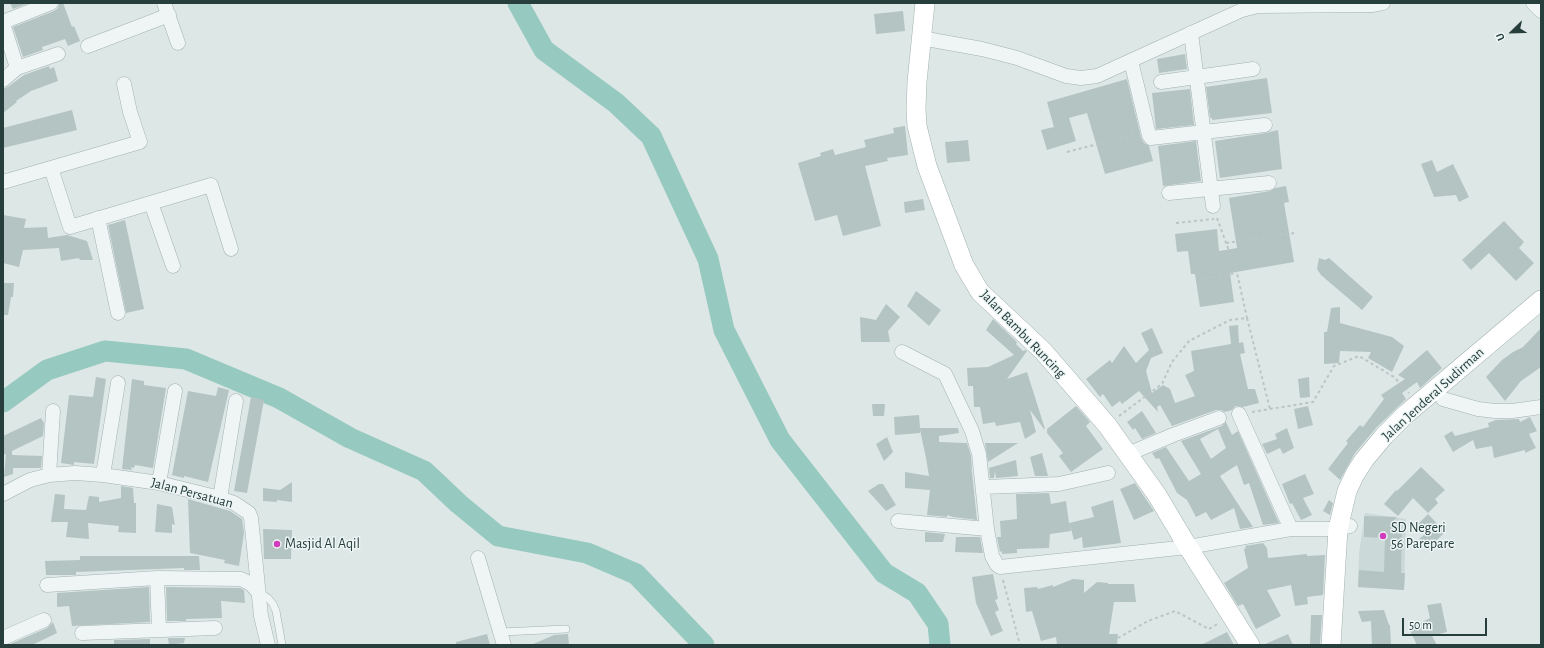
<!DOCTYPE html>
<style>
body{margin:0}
#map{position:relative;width:1544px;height:648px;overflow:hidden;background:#dde7e6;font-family:"Alegreya Sans",sans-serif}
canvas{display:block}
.frame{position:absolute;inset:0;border:4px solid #263e3c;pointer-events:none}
.north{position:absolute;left:1492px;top:12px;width:40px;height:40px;-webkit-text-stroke:3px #ecf5f4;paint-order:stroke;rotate:247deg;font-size:11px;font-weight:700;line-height:16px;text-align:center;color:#263e3c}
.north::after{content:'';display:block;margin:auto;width:14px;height:18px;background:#263e3c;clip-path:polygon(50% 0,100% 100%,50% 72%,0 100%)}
.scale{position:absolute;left:1402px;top:618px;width:85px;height:18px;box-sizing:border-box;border:2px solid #263e3c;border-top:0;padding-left:5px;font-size:12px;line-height:14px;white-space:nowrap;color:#263e3c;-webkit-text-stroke:3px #ecf5f4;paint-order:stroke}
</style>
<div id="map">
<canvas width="1544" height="648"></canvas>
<div class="frame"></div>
<div class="north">U</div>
<div class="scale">50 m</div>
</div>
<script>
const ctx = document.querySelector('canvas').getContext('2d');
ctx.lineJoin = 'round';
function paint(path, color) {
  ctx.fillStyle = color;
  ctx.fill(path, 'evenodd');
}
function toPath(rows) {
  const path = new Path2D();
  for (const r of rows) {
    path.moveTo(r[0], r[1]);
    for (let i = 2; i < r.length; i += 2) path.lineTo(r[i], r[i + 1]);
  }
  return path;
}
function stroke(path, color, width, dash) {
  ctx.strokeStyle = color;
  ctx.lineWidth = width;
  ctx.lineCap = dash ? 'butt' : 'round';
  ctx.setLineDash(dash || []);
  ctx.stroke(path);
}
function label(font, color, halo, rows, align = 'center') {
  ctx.font = font + ' "Alegreya Sans",sans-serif';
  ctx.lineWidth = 3;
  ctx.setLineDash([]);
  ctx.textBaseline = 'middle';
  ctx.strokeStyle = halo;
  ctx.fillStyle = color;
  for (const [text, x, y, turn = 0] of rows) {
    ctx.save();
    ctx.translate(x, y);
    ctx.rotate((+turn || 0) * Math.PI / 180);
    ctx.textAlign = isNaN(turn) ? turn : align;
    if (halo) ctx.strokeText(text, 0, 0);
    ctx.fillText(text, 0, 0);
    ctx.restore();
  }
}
paint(toPath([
 [1365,513,1406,519,1404,590,1358,587,1359,554]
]), '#cbd9d8');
stroke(toPath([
 [518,3,544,50,616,103,651,136,708,259,724,330,780,440,884,573,917,593,938,624,940,645],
 [3,402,47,370,105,351,186,359,279,398,350,438,424,471,459,504,498,536,587,553,636,574,704,645]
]), '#96c9bf', 21);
paint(toPath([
 [10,3,26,3,26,4,13,9],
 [63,3,72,27,74,26,80,41,68,46,65,39,42,47,43,50,23,57,13,27,54,11,58,8,59,4],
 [903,11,905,31,876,34,874,14],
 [1185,54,1187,69,1159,73,1157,59],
 [49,66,50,69,54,67,58,81,31,91,16,101,17,102,3,113,3,89,9,86,24,75],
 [1267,78,1272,113,1212,120,1212,118,1210,118,1206,87],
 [1127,79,1141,137,1144,143,1149,146,1153,161,1105,174,1087,113,1069,118,1076,141,1047,150,1041,130,1054,127,1047,102],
 [1190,89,1194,125,1156,129,1152,93],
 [72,110,77,130,3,148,3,128],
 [905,126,908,155,887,158,888,161,865,166,881,226,843,236,837,215,815,221,798,163,821,156,820,153,833,149,835,155,866,147,864,140,894,133,893,128],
 [1278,130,1282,169,1220,178,1215,141,1266,133],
 [968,140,970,161,947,163,945,142],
 [1196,141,1201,181,1163,186,1158,146],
 [1432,160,1437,172,1453,164,1469,197,1459,202,1456,195,1434,197,1421,164],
 [1286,186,1289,202,1284,203,1294,262,1230,273,1234,302,1200,307,1195,274,1191,274,1188,251,1177,252,1175,234,1217,229,1219,251,1237,248,1229,198,1270,191,1275,188],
 [923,199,925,210,905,213,904,202],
 [3,215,26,219,24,228,47,227,48,238,67,235,87,241,93,260,80,260,79,258,61,261,59,248,23,250,19,267,3,263],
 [125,220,144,309,126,313,108,225],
 [1504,221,1524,242,1519,248,1534,263,1516,281,1489,253,1471,270,1462,260],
 [1319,258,1325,260,1329,258,1373,297,1362,310,1321,275,1317,269],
 [3,283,14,283,13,297,11,297,8,315,3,315],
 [916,291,941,310,929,326,907,306],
 [886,304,900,317,888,331,890,342,861,342,860,317,876,320],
 [1340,307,1340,323,1392,337,1404,346,1392,372,1368,358,1371,352,1340,351,1339,363,1324,364,1324,332,1327,332,1331,308],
 [993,319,1017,342,1016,344,1023,351,1026,350,1027,351,1007,379,1027,372,1045,429,1044,429,1030,410,1036,432,1025,439,1020,422,996,426,995,422,983,424,980,407,974,407,973,386,968,386,967,368,988,367,1014,355,986,330],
 [1238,325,1239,343,1243,342,1245,353,1240,354,1248,389,1255,389,1259,403,1243,407,1236,406,1232,410,1225,412,1221,410,1216,410,1172,426,1160,405,1157,407,1158,412,1139,391,1122,404,1120,401,1112,407,1103,394,1100,397,1086,379,1110,360,1112,363,1124,346,1136,363,1149,350,1141,333,1152,328,1163,353,1151,358,1146,371,1152,393,1163,385,1170,389,1175,403,1195,396,1185,375,1194,371,1191,351,1231,344,1229,326],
 [1541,328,1541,367,1521,381,1505,401,1486,377,1502,360,1513,352,1523,347],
 [1427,350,1442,368,1420,388,1417,382,1402,393,1406,399,1376,428,1355,453,1340,480,1328,469,1348,443,1346,441,1360,425,1363,427,1384,399,1381,395,1405,379,1398,375],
 [96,377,106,379,94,464,74,462,74,465,61,463,69,395,93,397],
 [1309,377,1310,397,1300,398,1298,379],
 [132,379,144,381,144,385,166,388,153,468,135,465,134,468,131,467,132,470,122,469],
 [218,387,229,390,208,482,184,476,184,478,172,475,188,391,216,396],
 [251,397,264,400,247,493,234,491],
 [872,404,885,404,884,416,873,416],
 [1076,406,1090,422,1086,426,1103,449,1071,472,1059,456,1063,453,1047,433,1047,429],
 [1308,406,1313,425,1298,429,1294,409],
 [1142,411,1156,433,1142,439,1135,428,1133,430,1127,422],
 [919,415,920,428,958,428,959,433,939,436,939,442,967,443,971,456,972,471,971,472,972,472,977,520,953,517,947,515,947,517,927,515,930,490,905,488,905,472,929,476,926,458,920,430,920,433,895,435,894,417],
 [1530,417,1537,431,1529,434,1536,448,1525,453,1525,450,1494,458,1492,446,1476,449,1473,440,1453,452,1444,436,1452,431,1455,436,1489,427,1488,423,1496,420,1519,419,1520,422],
 [41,418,44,423,43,436,12,451,12,455,42,456,41,468,13,468,13,474,4,477,6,454,3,455,3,436],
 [1226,422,1232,435,1238,431,1279,523,1263,525,1249,483,1244,485,1237,465,1220,476,1253,527,1240,529,1234,508,1211,520,1206,512,1196,517,1187,500,1177,493,1159,458,1156,459,1152,453,1166,447,1189,481,1201,474,1181,441,1222,426],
 [1218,429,1226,448,1211,459,1200,439],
 [1287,428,1294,448,1283,454,1280,448,1267,454,1262,444,1277,439,1275,434],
 [887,437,893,452,884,461,876,444],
 [985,443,1018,443,988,462],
 [1042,453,1048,476,1035,476,1030,457],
 [1016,460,1018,476,996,478,995,471,994,478,990,478,989,468],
 [1421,467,1445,490,1435,499,1438,503,1428,513,1413,498,1398,516,1384,504,1396,490,1397,491],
 [1305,474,1314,494,1303,498,1312,515,1301,520,1292,503,1290,504,1282,484],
 [292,482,292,502,277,500,277,502,263,501,263,488,280,490],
 [1135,483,1154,511,1134,520,1120,489],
 [879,484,883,484,896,505,886,511,868,491],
 [121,486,133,488,134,503,136,503,136,533,118,532,119,526,88,523,89,539,66,537,68,522,51,522,55,494,65,495,64,509,86,510,89,496,99,497,99,502,121,498],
 [1049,493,1051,504,1066,501,1069,523,1094,517,1091,507,1113,500,1121,543,1083,548,1082,537,1074,540,1070,525,1071,531,1050,534,1049,548,1017,549,1017,553,1002,554,1002,551,1000,552,997,537,1001,537,1000,521,1017,519,1016,494],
 [188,499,230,511,242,519,244,533,239,566,224,563,225,560,190,553],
 [1329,500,1333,503,1330,515,1323,511],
 [157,504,172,507,175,525,172,524,172,533,155,532],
 [1428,514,1445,532,1436,541,1438,543,1430,550,1419,539,1425,534,1417,525],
 [1364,516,1397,517,1392,522,1402,522,1401,573,1405,573,1404,590,1358,587,1359,570,1384,572,1385,538,1364,537],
 [263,529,292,530,291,559,264,559],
 [925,532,945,534,943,542,925,542],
 [956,537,980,537,983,553,955,552],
 [1263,543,1267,548,1268,558,1307,554,1307,556,1325,555,1323,595,1307,597,1308,604,1295,606,1291,585,1267,590,1281,616,1256,629,1243,604,1238,606,1224,583,1248,568,1244,549,1246,548,1245,546],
 [80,556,199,556,200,570,184,570,184,568,76,572,76,575,46,575,45,561,80,560],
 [993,574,998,599,995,600,999,610,995,612,1003,631,991,636,976,603,972,577],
 [1073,579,1084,580,1084,593,1097,582,1108,583,1108,584,1134,584,1136,602,1114,602,1109,634,1118,634,1117,645,1057,645,1056,637,1041,641,1032,611,1026,612,1024,588,1037,587,1038,589,1053,585,1053,587],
 [149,587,150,622,72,626,69,606,57,607,57,593],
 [166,587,240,588,244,590,245,603,221,601,222,618,186,619,186,621,167,621],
 [1441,603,1447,632,1432,636,1437,645,1417,645,1409,629,1430,618,1427,605],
 [1384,610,1389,625,1390,625,1391,645,1372,645,1371,621,1362,622,1358,611],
 [1311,615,1322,615,1320,644,1310,644],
 [53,622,57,633,32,645,8,645,47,628],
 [1227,632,1234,645,1201,645],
 [487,634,490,645,456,645,456,642],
 [568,634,569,645,531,645,554,635],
 [1288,634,1293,645,1263,645],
 [168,638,185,638,184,643,169,645],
 [150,639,150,645,114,645,114,640]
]), '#b4c4c3');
const lane = toPath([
 [258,592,268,598,273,604,276,611,282,645],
 [501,632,566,629]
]);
const street = toPath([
 [164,3,178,43],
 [1533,3,1541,11],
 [3,22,51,3],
 [3,23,17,68,3,80],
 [1191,33,1213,206],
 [921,38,982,49,1017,58,1066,76,1081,78,1097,76,1242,10,1258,6,1372,5,1383,3],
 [88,46,169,15],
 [1131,61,1149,135,1151,138,1265,125],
 [17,68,58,54],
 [1161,82,1253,69],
 [51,168,70,227,211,185,231,249],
 [3,182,140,142,130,112,124,84],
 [1169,193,1269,183],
 [151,203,173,266],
 [98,218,118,313],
 [902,352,945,374,972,431,979,454,987,529,992,556,997,565,1000,567,1188,547,1291,529,1338,529,1350,526],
 [1443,399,1478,409,1495,411,1512,411,1541,407],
 [1239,414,1291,529],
 [1128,454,1173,435,1219,418],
 [49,475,53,411],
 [103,475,118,383],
 [159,483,175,391],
 [984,487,1059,484,1108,473],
 [3,494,30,480,49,475,75,473,103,475,159,483,220,498,234,503,249,513,251,518,261,616,268,645],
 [220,498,236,401],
 [898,521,987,529],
 [478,558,504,645],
 [157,578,159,629],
 [47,585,157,578,241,579,251,584,257,591],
 [82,633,215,628],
 [3,638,44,620]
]);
const secondary = toPath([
 [925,3,917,82,916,109,917,126,927,166,964,265,980,292,1043,351,1107,425,1157,495,1188,547,1250,645],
 [1331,645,1338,529,1347,491,1355,474,1364,460,1384,436,1406,414,1541,300]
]);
stroke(lane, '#a2b1b0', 8);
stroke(street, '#a2b1b0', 15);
stroke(secondary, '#a2b1b0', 20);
stroke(toPath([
 [1067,152,1137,134],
 [1217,218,1237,273,1247,318],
 [1176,223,1214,219],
 [1226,243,1294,233],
 [1201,279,1237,273],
 [1252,412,1313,402,1334,366,1359,356,1394,377,1409,393],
 [1119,416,1162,384,1172,362,1189,341,1230,320,1247,318,1270,409],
 [1003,580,1020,645],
 [1118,638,1148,621,1175,611,1209,629,1219,623]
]), '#bbc5c5', 2, [3, 3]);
stroke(lane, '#eff5f5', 7);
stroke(street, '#eff5f5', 14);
stroke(secondary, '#fff', 19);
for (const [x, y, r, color] of [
 [1383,536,4,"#d23cbc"],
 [277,544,4,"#d23cbc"]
]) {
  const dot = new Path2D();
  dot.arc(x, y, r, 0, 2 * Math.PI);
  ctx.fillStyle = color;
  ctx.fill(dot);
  stroke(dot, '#ecf5f4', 1.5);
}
label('14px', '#263e3c', '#ecf5f4', [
 ["Jalan Bambu Runcing",1023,334,46],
 ["Jalan Jenderal Sudirman",1433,394,-42],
 ["Jalan Persatuan",192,493,15]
]);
label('14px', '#263e3c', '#ecf5f4', [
 ["SD Negeri",1391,528],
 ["56 Parepare",1391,544],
 ["Masjid Al Aqil",285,544]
], 'left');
</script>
